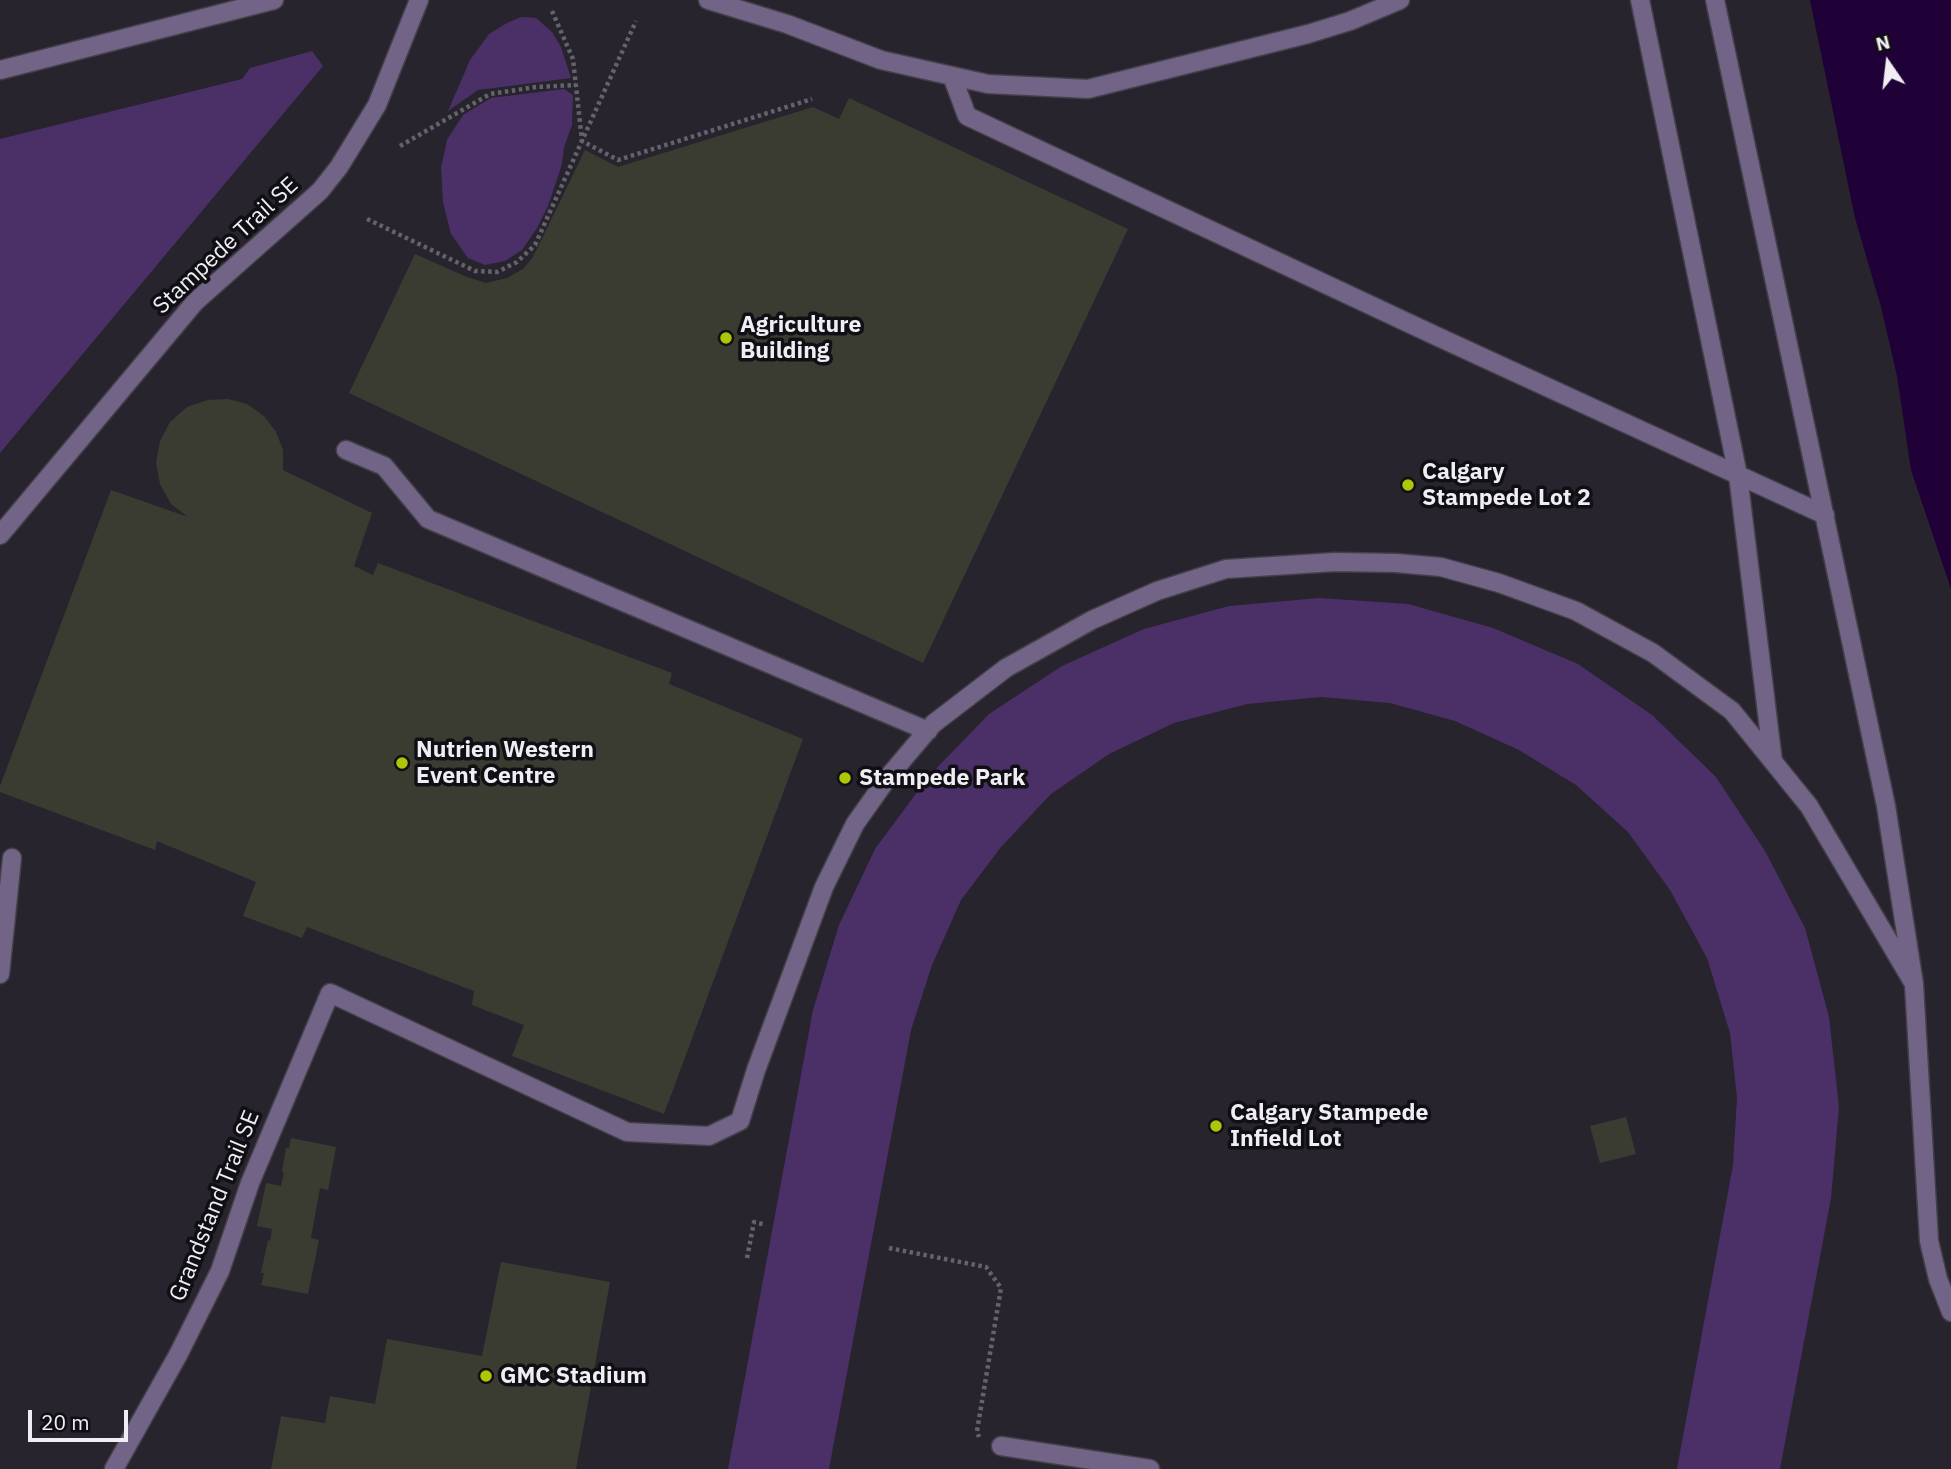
<!DOCTYPE html>
<style>
body{margin:0}
#map{position:relative;width:1951px;height:1469px;overflow:hidden;background:#28242e;font-family:"IBM Plex Sans",sans-serif}
canvas{display:block}
.north{position:absolute;left:1853px;top:28px;width:70px;height:70px;-webkit-text-stroke:5px #100f13;paint-order:stroke;rotate:346deg;font-size:19px;font-weight:700;line-height:28px;text-align:center;color:#f0eef4}
.north::after{content:'';display:block;margin:auto;width:24px;height:32px;background:#f0eef4;clip-path:polygon(50% 0,100% 100%,50% 72%,0 100%)}
.scale{position:absolute;left:28px;top:1410px;width:100px;height:32px;box-sizing:border-box;border:4px solid #f0eef4;border-top:0;padding-left:9px;font-size:21px;line-height:24px;white-space:nowrap;color:#f0eef4;-webkit-text-stroke:5px #100f13;paint-order:stroke}
</style>
<div id="map">
<canvas width="1951" height="1469"></canvas>
<div class="north">N</div>
<div class="scale">20 m</div>
</div>
<script>
const ctx = document.querySelector('canvas').getContext('2d');
ctx.lineJoin = 'round';
function paint(path, color) {
  ctx.fillStyle = color;
  ctx.fill(path, 'evenodd');
}
function toPath(rows) {
  const path = new Path2D();
  for (const r of rows) {
    path.moveTo(r[0], r[1]);
    for (let i = 2; i < r.length; i += 2) path.lineTo(r[i], r[i + 1]);
  }
  return path;
}
function stroke(path, color, width, dash) {
  ctx.strokeStyle = color;
  ctx.lineWidth = width;
  ctx.lineCap = dash ? 'butt' : 'round';
  ctx.setLineDash(dash || []);
  ctx.stroke(path);
}
function label(font, color, halo, rows, align = 'center') {
  ctx.font = font + ' "IBM Plex Sans",sans-serif';
  ctx.lineWidth = 7;
  ctx.setLineDash([]);
  ctx.textBaseline = 'middle';
  ctx.strokeStyle = halo;
  ctx.fillStyle = color;
  for (const [text, x, y, turn = 0] of rows) {
    ctx.save();
    ctx.translate(x, y);
    ctx.rotate((+turn || 0) * Math.PI / 180);
    ctx.textAlign = isNaN(turn) ? turn : align;
    if (halo) ctx.strokeText(text, 0, 0);
    ctx.fillText(text, 0, 0);
    ctx.restore();
  }
}
paint(toPath([
 [521,17,536,18,552,32,561,47,571,78,478,90,448,111,470,60,489,34,507,23],
 [312,51,323,66,0,453,0,139,242,79,250,68],
 [564,89,573,95,572,125,564,147,562,164,548,206,537,228,522,250,505,261,485,265,468,258,451,234,443,202,441,168,447,140,463,115,491,98],
 [1319,598,1408,604,1493,628,1578,664,1652,715,1716,777,1765,851,1805,928,1829,1017,1839,1107,1831,1198,1780,1469,1677,1469,1733,1165,1737,1098,1730,1033,1707,958,1670,890,1628,832,1576,785,1519,750,1455,721,1390,703,1321,697,1247,704,1174,723,1109,754,1051,794,1001,847,961,900,932,965,911,1030,829,1469,728,1469,813,1010,839,925,875,849,929,776,989,714,1062,666,1144,629,1229,606]
]), '#4a3067');
paint(toPath([
 [1810,0,1951,0,1951,589,1911,470,1897,376,1881,307,1855,218]
]), '#1f0037');
paint(toPath([
 [849,98,1128,229,923,663,349,393,415,254,467,277,486,283,507,278,523,269,533,257,585,150,618,167,813,107,839,119],
 [228,399,247,404,264,416,276,432,283,450,283,470,372,513,354,566,373,575,378,563,672,673,669,684,803,739,664,1114,512,1056,524,1025,472,1005,474,991,307,927,302,938,243,916,256,882,157,841,155,850,0,792,0,786,111,490,188,517,171,504,160,484,156,463,160,441,170,422,187,407,208,400],
 [1626,1117,1636,1154,1600,1163,1590,1126],
 [291,1138,336,1147,328,1190,320,1188,311,1238,319,1240,308,1294,261,1285,264,1273,261,1273,268,1240,270,1241,272,1229,257,1226,266,1183,281,1186,284,1173,282,1172,286,1148,289,1148],
 [501,1262,610,1282,576,1469,271,1469,281,1416,325,1423,330,1396,375,1404,387,1339,482,1356]
]), '#3a3c31');
const minor = toPath([
 [708,0,787,24,881,60,988,84,1088,89,1308,34,1350,21,1400,0],
 [1640,0,1738,475,1773,762],
 [1715,0,1886,806,1914,984,1929,1241,1938,1279,1951,1312],
 [0,70,274,0],
 [952,76,967,116,1434,335,1825,515],
 [346,450,384,466,428,519,928,731],
 [0,535,195,302,320,191,339,167,377,105,419,0],
 [0,974,12,858],
 [1001,1446,1150,1469],
 [114,1469,178,1355,220,1271,250,1183,330,993,627,1132,709,1136,740,1121,756,1070,824,887,855,824,889,776,933,724,1006,668,1092,620,1157,591,1226,569,1335,562,1396,563,1441,567,1499,583,1576,611,1653,653,1732,711,1809,806,1914,984]
]);
stroke(minor, '#44404a', 21);
stroke(toPath([
 [552,11,573,59,582,141,618,160,812,99],
 [400,146,490,94,536,87,576,85],
 [367,219,475,271,497,272,517,262,535,245,636,21],
 [889,1248,986,1267,1001,1288,977,1431,979,1437],
 [747,1258,754,1222,766,1225]
]), '#65626b', 4.5, [3.5, 3.5]);
stroke(minor, '#726486', 18);
for (const [x, y, r, color] of [
 [726,338,7,"#afc507"],
 [1408,485,7,"#afc507"],
 [402,763,7,"#afc507"],
 [845,778,7,"#afc507"],
 [1216,1126,7,"#afc507"],
 [486,1376,7,"#afc507"]
]) {
  const dot = new Path2D();
  dot.arc(x, y, r, 0, 2 * Math.PI);
  ctx.fillStyle = color;
  ctx.fill(dot);
  stroke(dot, '#100f13', 2.5);
}
label('23px', '#f0eef4', '#100f13', [
 ["Stampede Trail SE",226,246,-43],
 ["Grandstand Trail SE",215,1206,-68]
]);
label('bold 23px', '#f0eef4', '#100f13', [
 ["Agriculture",740,325],
 ["Building",740,351],
 ["Calgary",1422,472],
 ["Stampede Lot 2",1422,498],
 ["Nutrien Western",416,750],
 ["Event Centre",416,776],
 ["Stampede Park",859,778],
 ["Calgary Stampede",1230,1113],
 ["Infield Lot",1230,1139],
 ["GMC Stadium",500,1376]
], 'left');
</script>
